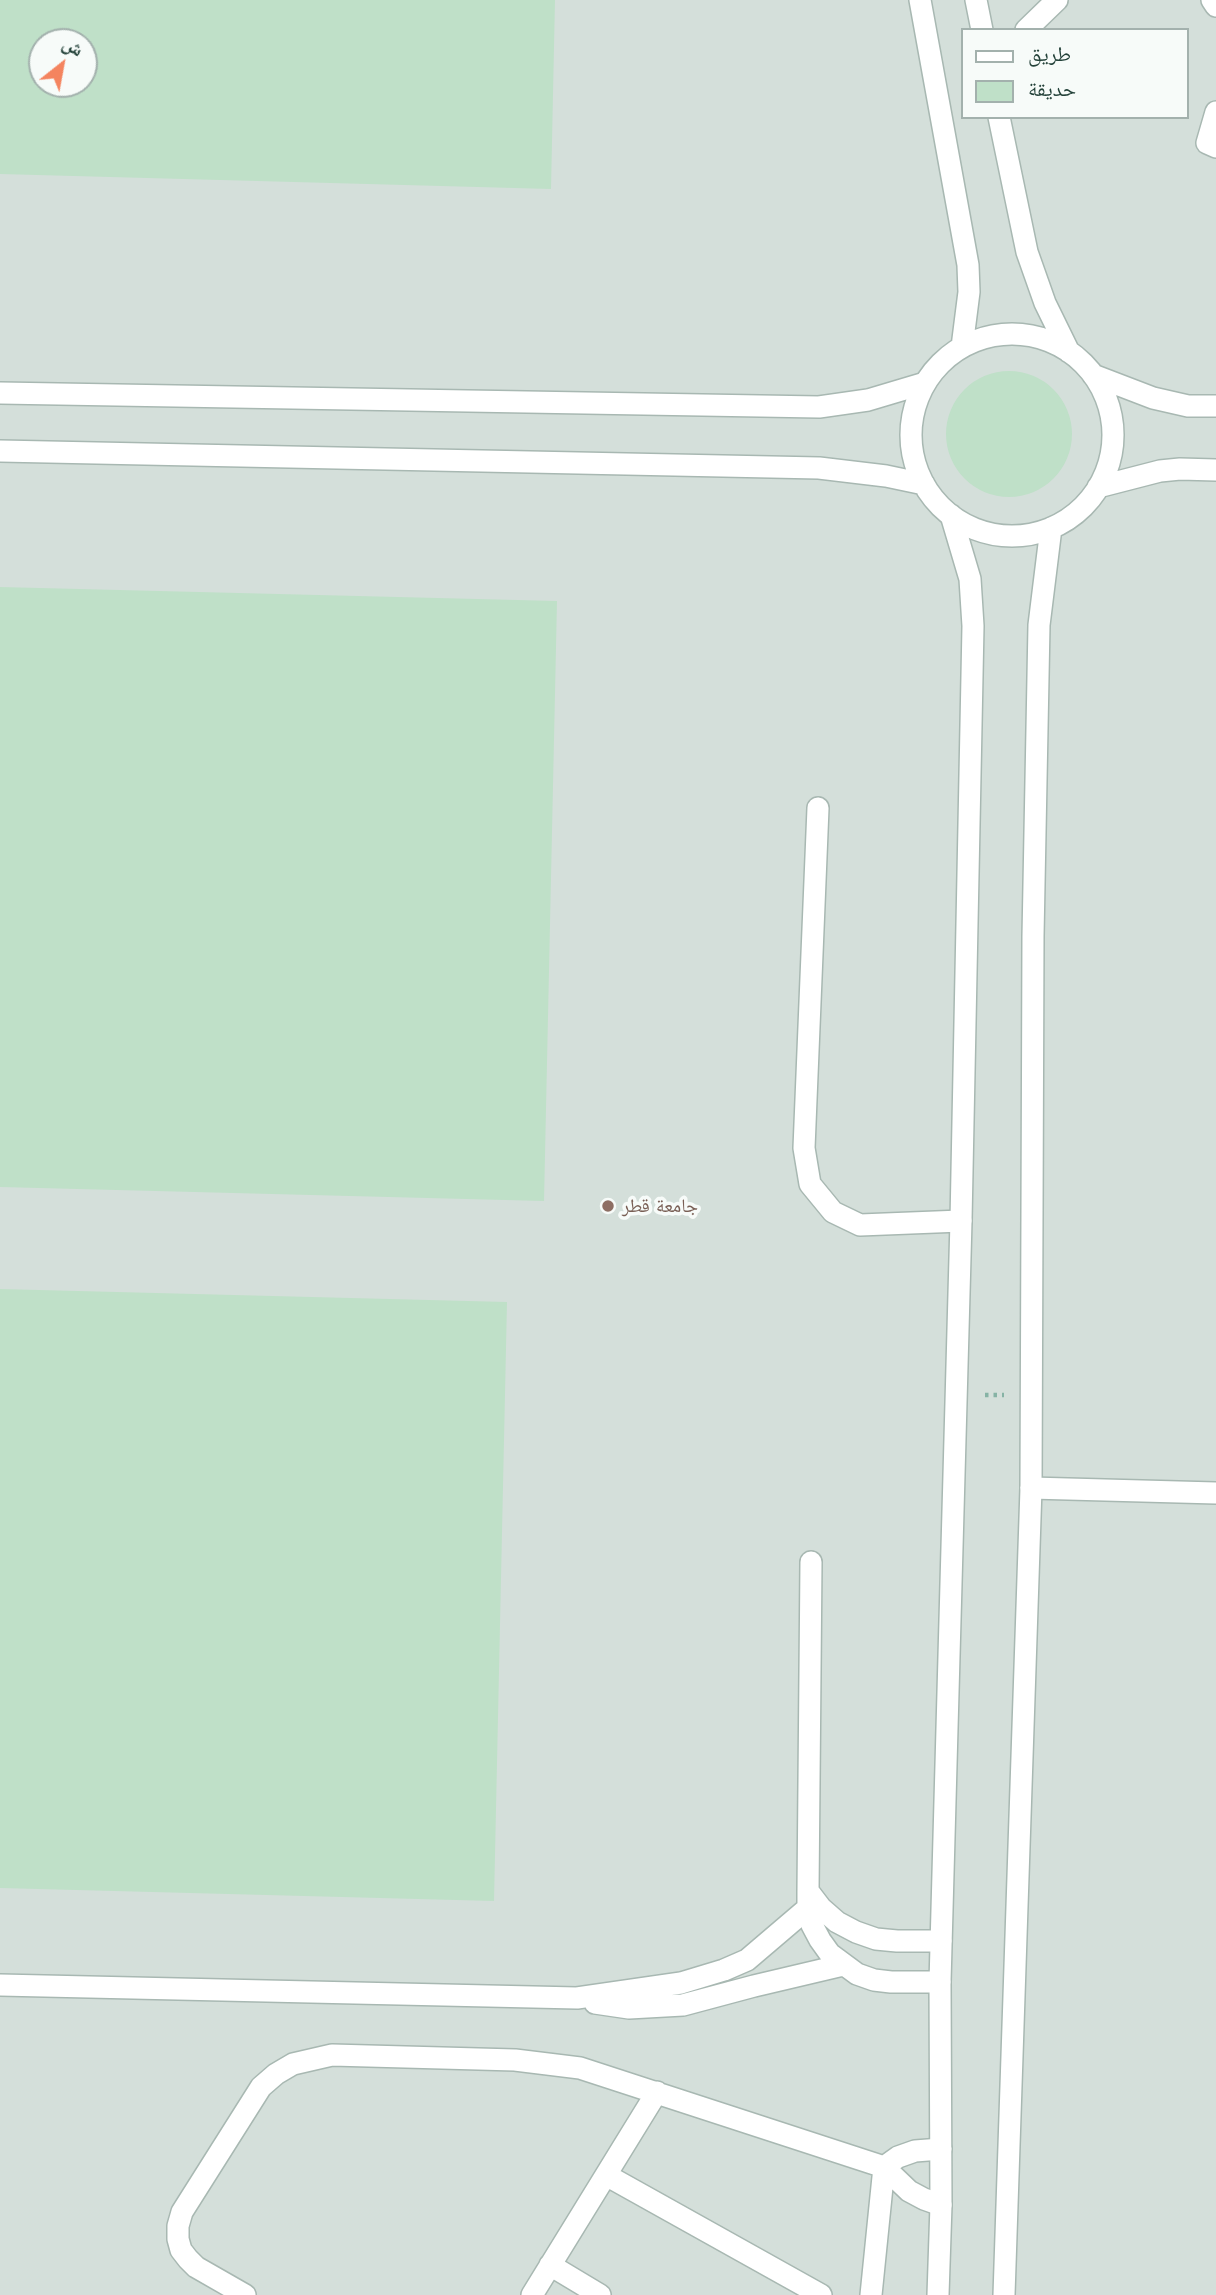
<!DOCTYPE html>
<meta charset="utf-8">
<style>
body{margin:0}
#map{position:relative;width:1216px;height:2295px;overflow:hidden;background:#e6efeb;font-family:"Work Sans","Noto Naskh Arabic",sans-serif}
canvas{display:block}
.legend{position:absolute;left:961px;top:28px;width:228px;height:91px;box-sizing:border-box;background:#f7fbf9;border:2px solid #a3b1ad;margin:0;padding:9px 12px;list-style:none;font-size:21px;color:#24423a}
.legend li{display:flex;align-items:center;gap:14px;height:35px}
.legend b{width:35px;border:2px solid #a3b1ad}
.north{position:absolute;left:28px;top:28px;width:70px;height:70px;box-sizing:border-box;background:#f7fbf9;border:2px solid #a3b1ad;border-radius:50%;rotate:31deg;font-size:19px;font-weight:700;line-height:28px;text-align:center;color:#24423a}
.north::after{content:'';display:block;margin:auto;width:24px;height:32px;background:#f4845f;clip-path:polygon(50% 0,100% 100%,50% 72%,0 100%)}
</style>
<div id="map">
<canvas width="1216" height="2295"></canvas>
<ul class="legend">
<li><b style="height:9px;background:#fff"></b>طريق</li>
<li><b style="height:19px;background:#bfe0c8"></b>حديقة</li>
</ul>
<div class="north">ش</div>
</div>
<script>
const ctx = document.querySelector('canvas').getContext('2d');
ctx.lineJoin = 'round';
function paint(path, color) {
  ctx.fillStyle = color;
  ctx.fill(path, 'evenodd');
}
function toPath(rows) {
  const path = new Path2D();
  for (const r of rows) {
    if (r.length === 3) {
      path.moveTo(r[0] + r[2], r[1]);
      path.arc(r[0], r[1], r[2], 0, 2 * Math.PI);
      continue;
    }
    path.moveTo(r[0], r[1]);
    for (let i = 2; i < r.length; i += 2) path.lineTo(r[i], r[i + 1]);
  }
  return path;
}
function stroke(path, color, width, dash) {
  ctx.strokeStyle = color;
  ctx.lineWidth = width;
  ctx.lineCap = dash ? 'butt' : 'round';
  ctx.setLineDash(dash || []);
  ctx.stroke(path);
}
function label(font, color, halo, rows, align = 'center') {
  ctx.font = font + ' "Work Sans","Noto Naskh Arabic",sans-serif';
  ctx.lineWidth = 7;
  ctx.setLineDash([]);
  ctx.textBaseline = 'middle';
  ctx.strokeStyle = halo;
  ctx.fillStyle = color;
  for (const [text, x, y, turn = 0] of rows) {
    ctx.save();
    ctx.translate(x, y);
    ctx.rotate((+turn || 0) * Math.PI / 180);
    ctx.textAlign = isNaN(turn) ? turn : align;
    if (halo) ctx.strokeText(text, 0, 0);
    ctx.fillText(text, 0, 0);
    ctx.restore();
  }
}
paint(toPath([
 [0,0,1216,0,1216,2295,0,2295],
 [962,30,1186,30,1186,117,962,117],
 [42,42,84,42,84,84,42,84]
]), '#d4dfda');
paint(toPath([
 [0,0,555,0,551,189,0,174],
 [84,42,84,84,42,84,42,42],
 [1009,434,63],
 [0,587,557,601,544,1201,0,1187],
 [0,1289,507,1302,494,1901,0,1888]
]), '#bfe0c8');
const service = toPath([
 [1212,0,1216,6],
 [1026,30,1057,0],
 [1216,112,1207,143,1216,147],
 [818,808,804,1148,810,1184,833,1212,860,1225,961,1221],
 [1031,1488,1216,1493],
 [811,1562,808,1891,808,1908,812,1925,820,1940,830,1954,857,1974,874,1980,891,1982,940,1982],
 [808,1891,821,1908,837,1922,856,1932,876,1939,897,1941,941,1941],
 [0,1985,577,1998,681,1983,724,1970,747,1960,808,1908],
 [595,2003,629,2008,683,2005,754,1986,843,1965],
 [941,2149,915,2151,898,2157,884,2167,909,2191,924,2199,941,2205],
 [606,2175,821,2295],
 [550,2265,600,2295],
 [245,2295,196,2267,188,2259,181,2250,178,2239,178,2226,182,2212,261,2087,276,2074,293,2064,332,2055,515,2060,580,2068,884,2167,871,2295],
 [532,2295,657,2092]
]);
const minor = toPath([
 [920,0,968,265,969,292,962,347],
 [976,0,982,30],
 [999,117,1027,252,1045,303,1069,352],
 [1012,435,101],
 [1093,375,1153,398,1188,406,1216,406],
 [0,393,819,407,868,400,925,383],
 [0,451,819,468,886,476,924,484],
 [1098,487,1160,471,1180,469,1216,470],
 [938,2295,941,2205,940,1982,961,1221,973,626,970,579,951,515],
 [1004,2295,1031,1488,1033,936,1039,625,1051,528]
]);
stroke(service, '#a8b8b2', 24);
stroke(minor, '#a8b8b2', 24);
stroke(toPath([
 [985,1395,1004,1395]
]), '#86b3a5', 4.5, [3.5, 5]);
stroke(service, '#fff', 21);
stroke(minor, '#fff', 21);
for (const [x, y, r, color] of [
 [608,1206,7,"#8d6e63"]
]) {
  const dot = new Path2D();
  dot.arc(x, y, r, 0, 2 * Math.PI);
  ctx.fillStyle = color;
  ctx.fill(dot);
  stroke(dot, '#f7fbf9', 2.5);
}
label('19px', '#785e54', '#f7fbf9', [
 ["جامعة قطر",622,1206]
], 'left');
</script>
